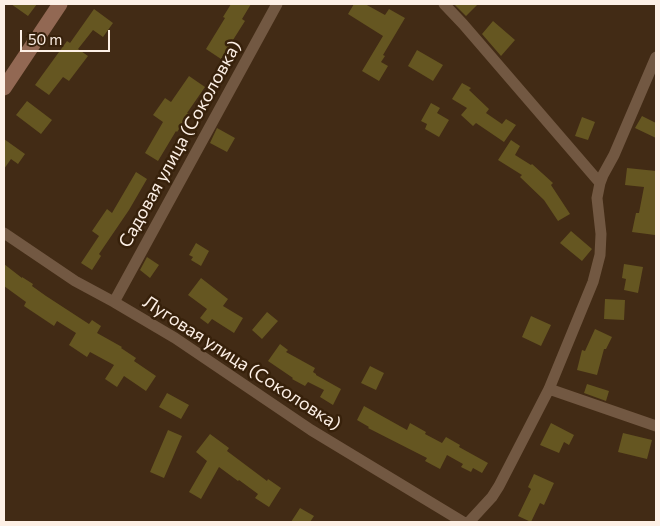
<!DOCTYPE html>
<meta charset="utf-8">
<style>
body{margin:0}
#map{position:relative;width:660px;height:526px;overflow:hidden;background:#422b15;font-family:Commissioner,sans-serif}
canvas{display:block}
.frame{position:absolute;inset:0;border:5px solid #fdf0e6;pointer-events:none}
.scale{position:absolute;left:20px;top:30px;width:90px;height:22px;box-sizing:border-box;border:2px solid #fdf0e6;border-top:0;padding-left:6px;font-size:15px;line-height:18px;white-space:nowrap;color:#fdf0e6;-webkit-text-stroke:4px #37210b;paint-order:stroke}
</style>
<div id="map">
<canvas width="660" height="526"></canvas>
<div class="frame"></div>
<div class="scale">50 m</div>
</div>
<script>
const ctx = document.querySelector('canvas').getContext('2d');
ctx.lineJoin = 'round';
function paint(path, color) {
  ctx.fillStyle = color;
  ctx.fill(path, 'evenodd');
}
function toPath(rows) {
  const path = new Path2D();
  for (const r of rows) {
    path.moveTo(r[0], r[1]);
    for (let i = 2; i < r.length; i += 2) path.lineTo(r[i], r[i + 1]);
  }
  return path;
}
function stroke(path, color, width, dash) {
  ctx.strokeStyle = color;
  ctx.lineWidth = width;
  ctx.lineCap = dash ? 'butt' : 'round';
  ctx.setLineDash(dash || []);
  ctx.stroke(path);
}
function label(font, color, halo, rows, align = 'center') {
  ctx.font = font + ' Commissioner,sans-serif';
  ctx.lineWidth = 5;
  ctx.setLineDash([]);
  ctx.textBaseline = 'middle';
  ctx.strokeStyle = halo;
  ctx.fillStyle = color;
  for (const [text, x, y, turn = 0] of rows) {
    ctx.save();
    ctx.translate(x, y);
    ctx.rotate((+turn || 0) * Math.PI / 180);
    ctx.textAlign = isNaN(turn) ? turn : align;
    if (halo) ctx.strokeText(text, 0, 0);
    ctx.fillText(text, 0, 0);
    ctx.restore();
  }
}
paint(toPath([
 [11,4,37,4,28,16],
 [231,4,251,4,242,19,245,21,221,59,206,49,225,18,223,17],
 [354,4,365,4,385,15,389,9,405,18,383,55,385,56,381,62,388,66,379,81,362,71,383,36,348,14],
 [454,4,478,4,466,16],
 [94,9,113,23,103,37,93,30,78,49,88,56,69,81,63,77,49,95,35,85,67,41,70,43],
 [493,21,515,40,501,56,482,34],
 [417,50,443,65,433,81,408,66],
 [189,76,205,87,187,113,189,114,177,132,176,131,158,161,145,153,163,122,153,115,165,98,171,102],
 [462,83,471,88,469,90,489,109,486,113,502,124,506,119,516,125,504,142,476,123,473,126,461,115,467,108,452,99],
 [27,101,52,120,41,134,16,115],
 [431,103,440,108,437,113,449,120,439,137,425,129,427,124,421,121],
 [642,116,656,123,656,138,635,128],
 [582,117,595,122,588,140,575,136],
 [217,128,235,138,227,152,210,143],
 [4,139,25,154,18,164,11,159,4,169],
 [511,140,520,146,515,155,531,165,532,164,553,183,551,185,570,214,558,221,544,200,520,177,522,175,498,160],
 [627,168,656,171,656,228,655,235,632,232,636,213,639,213,644,187,625,185],
 [136,172,147,179,129,210,99,254,101,256,92,270,81,263,99,236,92,231,107,209,112,213],
 [571,231,592,249,582,261,560,243],
 [196,243,209,251,201,266,191,260,193,257,189,255],
 [147,257,159,265,150,278,140,270],
 [4,264,22,278,22,277,33,284,32,286,46,296,89,324,92,320,101,326,97,333,122,347,121,348,136,358,134,361,156,376,146,391,124,376,117,387,105,379,114,365,90,352,87,357,69,345,76,333,57,321,54,326,24,306,26,302,4,286],
 [624,264,643,267,638,293,624,290,626,279,622,278],
 [201,278,228,299,223,306,243,318,234,333,212,319,208,324,200,318,207,309,188,295],
 [605,299,625,300,624,320,604,319],
 [267,312,278,321,262,339,252,330],
 [531,316,551,325,541,346,522,337],
 [595,329,612,337,606,349,604,349,597,375,577,370,582,350,585,351],
 [280,344,288,350,286,352,315,368,313,372,316,374,316,375,341,389,333,405,320,397,324,390,308,382,305,386,292,379,293,378,268,361],
 [370,366,384,373,376,390,361,383],
 [587,384,609,391,606,401,584,393],
 [167,393,189,405,181,419,159,407],
 [364,406,407,430,410,423,426,432,425,434,442,443,446,437,460,445,459,447,488,463,482,473,473,468,471,472,461,467,463,464,447,455,440,469,425,461,427,458,368,428,369,427,357,420],
 [551,423,574,435,569,445,564,442,559,453,540,445],
 [168,430,182,436,164,478,150,472],
 [623,433,652,440,647,459,618,452],
 [210,434,229,448,227,451,267,481,268,479,281,488,269,507,255,498,258,494,239,480,238,481,219,467,201,499,189,492,207,461,196,452],
 [534,474,554,483,544,505,540,503,531,522,518,516,531,489,528,487],
 [300,508,314,516,310,522,291,522]
]), '#655621');
stroke(toPath([
 [444,4,463,24,600,183],
 [4,233,75,281,114,302,175,338,311,430,463,522],
 [114,302,277,4],
 [549,389,656,426],
 [469,522,492,497,499,486,549,389,593,282,600,255,601,234,597,198,600,183,603,175,614,155,656,57]
]), '#725842', 11);
stroke(toPath([
 [4,88,60,4]
]), '#926853', 15);
label('18px', '#fdf0e6', '#37210b', [
 ["Садовая улица (Соколовка)",180,144,-61],
 ["Луговая улица (Соколовка)",242,363,33]
]);
</script>
